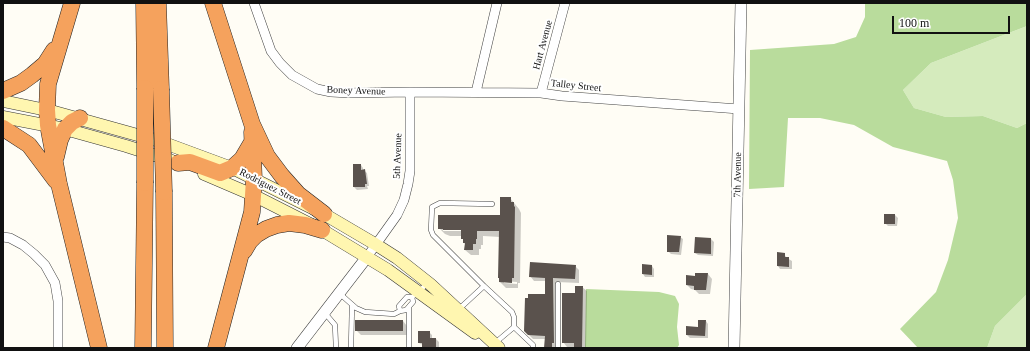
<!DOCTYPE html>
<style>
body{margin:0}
#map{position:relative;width:1030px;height:351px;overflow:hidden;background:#fffdf5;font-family:"Times New Roman",serif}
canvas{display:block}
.frame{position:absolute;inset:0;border:4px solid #111;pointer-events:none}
.scale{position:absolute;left:892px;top:16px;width:118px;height:18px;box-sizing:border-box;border:2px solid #111;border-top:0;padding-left:5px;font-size:12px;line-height:14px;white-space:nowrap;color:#111;-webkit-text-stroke:3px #fff;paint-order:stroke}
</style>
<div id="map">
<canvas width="1030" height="351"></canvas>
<div class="frame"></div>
<div class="scale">100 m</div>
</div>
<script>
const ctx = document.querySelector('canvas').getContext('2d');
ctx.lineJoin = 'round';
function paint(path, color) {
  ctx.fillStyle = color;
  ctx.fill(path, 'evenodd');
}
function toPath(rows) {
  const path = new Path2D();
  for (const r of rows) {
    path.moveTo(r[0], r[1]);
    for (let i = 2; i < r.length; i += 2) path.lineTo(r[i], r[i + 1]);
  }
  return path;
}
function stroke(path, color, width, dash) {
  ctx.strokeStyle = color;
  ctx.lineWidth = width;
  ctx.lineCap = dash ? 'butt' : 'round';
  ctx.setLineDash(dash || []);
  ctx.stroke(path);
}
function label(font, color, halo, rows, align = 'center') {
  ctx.font = font + ' "Times New Roman",serif';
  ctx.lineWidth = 4;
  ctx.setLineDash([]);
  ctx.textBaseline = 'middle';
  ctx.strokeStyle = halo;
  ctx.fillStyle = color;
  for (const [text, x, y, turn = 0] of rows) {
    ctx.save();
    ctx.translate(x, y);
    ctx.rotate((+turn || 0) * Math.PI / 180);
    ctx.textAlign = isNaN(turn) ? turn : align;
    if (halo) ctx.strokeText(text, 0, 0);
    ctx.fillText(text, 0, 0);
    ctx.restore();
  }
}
paint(toPath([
 [1027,26,1027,123,1017,128,983,116,946,117,914,108,903,90,931,63],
 [1027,294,1027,348,987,348,995,326]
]), '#d5ebbd');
paint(toPath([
 [865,3,1027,3,1027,26,931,63,903,90,914,108,946,117,983,116,1017,128,1027,123,1027,294,995,326,987,348,918,348,900,329,936,292,948,260,958,218,953,180,947,161,893,147,854,125,820,118,788,118,784,187,749,189,750,50,834,44,856,37,865,17],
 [586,289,659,292,675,296,679,304,677,327,679,345,677,348,585,348]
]), '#b9dc9c');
paint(toPath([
 [361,165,363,168,363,170,367,173,369,186,367,186,368,189,357,190,354,187],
 [510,198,519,209,521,213,520,283,518,283,518,288,506,288,500,282,500,237,483,236,483,245,481,245,481,249,479,249,479,255,471,255,465,250,466,245,464,243,462,236,450,236,445,234,439,228,501,216],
 [443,229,466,229,466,231,443,231],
 [504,281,517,282,517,284,504,283],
 [895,215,898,218,897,226,888,226,885,223],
 [680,237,683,239,681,255,671,254,668,251],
 [711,239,714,242,713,256,698,255,695,253],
 [784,254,787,258,792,261,792,269,780,269,778,266],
 [643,265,652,266,654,269,654,277,645,277,643,274],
 [575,266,579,270,579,283,557,282,558,346,556,348,545,348,546,339,533,339,525,331,546,295,546,281,534,281,530,276],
 [696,274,708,274,712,279,710,294,699,294,695,290,691,289,687,285,696,277],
 [582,287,587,291,586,348,567,347,563,342,576,294],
 [403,321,407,326,407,335,361,335,356,330],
 [706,321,708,324,708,338,690,338,687,335,699,328],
 [429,332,432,335,432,339,436,339,439,342,439,348,423,348,423,345,419,343]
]), '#0003');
paint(toPath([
 [353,164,361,164,361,170,365,169,367,184,365,184,365,187,353,187],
 [500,197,511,197,511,202,514,202,514,206,515,207,514,278,512,278,512,283,499,282,499,278,498,278,499,231,477,231,477,239,476,239,476,244,473,244,473,250,464,250,465,243,463,243,463,239,461,239,461,230,443,230,443,229,438,229,438,215,500,215],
 [884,214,895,214,895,224,884,224],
 [667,235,681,236,679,252,667,252],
 [695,237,711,238,711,254,694,253],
 [777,252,785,253,785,257,789,257,789,267,777,266],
 [530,262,576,265,575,279,553,278,554,343,552,343,552,348,544,348,545,336,528,335,524,331,525,298,528,298,528,294,545,294,545,278,529,277],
 [642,264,652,265,652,275,642,274],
 [695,273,708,273,706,290,694,290,694,286,686,285,686,275,695,276],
 [575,286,583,286,582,348,574,348,574,343,562,343,562,293,575,293],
 [355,320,403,320,403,331,355,331],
 [698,320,706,320,705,336,686,335,686,326,698,327],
 [418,331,430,331,430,338,436,338,436,348,422,348,422,343,418,343]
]), '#5a524d');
const service = toPath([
 [484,286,512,312,514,317,514,327,495,343],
 [339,293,356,308,365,312,394,314,400,311],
 [412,297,413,302,406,310,400,311,399,306,407,297,412,297,418,293,428,282],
 [458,310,484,286,433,235,431,230,432,207,440,203,492,204],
 [324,312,335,325,336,348],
 [514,327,533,345,533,348],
 [351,348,352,305],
 [409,348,409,307],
 [558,348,558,284]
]);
const minor = toPath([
 [254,3,271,51,280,63,292,75,317,89,331,92,349,93,410,92,541,93,562,96,739,109],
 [476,92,497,3],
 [541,93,565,3],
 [3,237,10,238,23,245,34,254,45,265,55,283,58,301,58,348],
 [367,257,397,215,404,200,408,184,410,171,410,92]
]);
const tertiary = toPath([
 [297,348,367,257],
 [734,348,741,3]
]);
const secondary = toPath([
 [3,101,51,111,159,141,232,168,324,214,375,244,397,258,430,284,499,348],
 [3,117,65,129,126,146,170,160],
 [204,174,253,195,322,230,388,270,475,333]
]);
const motorway = toPath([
 [72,3,48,84,47,110,48,125,59,184,99,348],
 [144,3,145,88],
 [158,3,161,89],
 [213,3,252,124,267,156,282,176,298,194,324,214],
 [3,91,21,83,32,75,45,64,54,50],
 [3,128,29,145,56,181],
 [56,157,60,140,65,129,72,122,80,118],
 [178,163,190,162,220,173,232,168,242,159,252,142],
 [164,192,165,348],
 [244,251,250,241,256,235,266,229,277,225,289,223,305,225,322,230],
 [143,348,145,183],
 [216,348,252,212,254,179,252,132]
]);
stroke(service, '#444', 5.5);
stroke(minor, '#444', 10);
stroke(tertiary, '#444', 12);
stroke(secondary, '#333', 13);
stroke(motorway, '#222', 17);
stroke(service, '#fff', 4.5);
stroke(minor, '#fff', 9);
stroke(tertiary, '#fff', 11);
stroke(secondary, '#fff6b0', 12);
stroke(motorway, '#f5a25d', 16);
const motorwayBridge = toPath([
 [145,88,145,183],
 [161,89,164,192]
]);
stroke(motorwayBridge, '#222', 17, []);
stroke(motorwayBridge, '#f5a25d', 16);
label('10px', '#111', '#fff', [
 ["Hart Avenue",543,45,-75],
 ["Talley Street",576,86,6],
 ["Boney Avenue",356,91,2],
 ["5th Avenue",398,156,-88],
 ["7th Avenue",738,175,-89],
 ["Rodriguez Street",270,187,27]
]);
</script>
